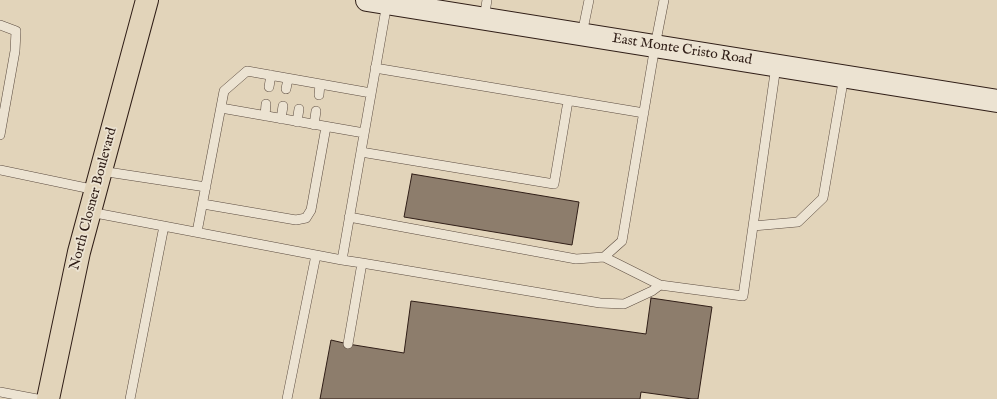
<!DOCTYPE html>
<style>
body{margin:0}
canvas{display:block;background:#e2d4ba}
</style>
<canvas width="997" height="399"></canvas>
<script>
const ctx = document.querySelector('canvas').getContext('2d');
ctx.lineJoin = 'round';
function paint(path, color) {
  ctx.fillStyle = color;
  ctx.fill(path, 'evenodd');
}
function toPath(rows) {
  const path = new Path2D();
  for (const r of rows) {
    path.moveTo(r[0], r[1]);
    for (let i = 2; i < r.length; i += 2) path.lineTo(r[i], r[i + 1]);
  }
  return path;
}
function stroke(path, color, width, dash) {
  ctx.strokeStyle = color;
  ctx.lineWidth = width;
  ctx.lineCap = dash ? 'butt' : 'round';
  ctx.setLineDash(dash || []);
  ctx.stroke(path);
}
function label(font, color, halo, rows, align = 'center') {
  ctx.font = font + ' "IM FELL English",serif';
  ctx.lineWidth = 3.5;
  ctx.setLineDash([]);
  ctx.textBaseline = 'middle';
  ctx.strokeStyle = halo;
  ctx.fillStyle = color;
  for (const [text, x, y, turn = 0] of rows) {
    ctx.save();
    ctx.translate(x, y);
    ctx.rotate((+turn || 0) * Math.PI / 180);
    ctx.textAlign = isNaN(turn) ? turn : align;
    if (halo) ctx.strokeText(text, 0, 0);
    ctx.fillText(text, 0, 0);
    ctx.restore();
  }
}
const building = toPath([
 [412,174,579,202,572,245,404,217,412,174],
 [651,298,712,307,698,399,692,399,641,392,640,399,320,399,331,340,348,344,404,353,411,301,646,334,651,298]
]);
paint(building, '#8d7d6c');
stroke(building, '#301e17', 1);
const service = toPath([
 [484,19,487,0],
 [0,25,16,31,15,51,0,135],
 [582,34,589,0],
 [375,68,644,113],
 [269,87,271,75],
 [286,89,288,79],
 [319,95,320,84],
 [221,108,364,133],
 [265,116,266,104],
 [281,119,283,106],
 [297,122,299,109],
 [314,125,316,111],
 [361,152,554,184,568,101],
 [0,170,96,190],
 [101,171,206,187],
 [203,204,296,220,306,218,311,210,326,127],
 [90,212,342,260,387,3],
 [349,217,576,259,604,257,622,241,655,46,664,0],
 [753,226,798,222,823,198,844,76],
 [197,232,224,91,247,71,371,93],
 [604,257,660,285,743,296,776,66],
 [342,260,362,263],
 [348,344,362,263,600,303,624,304,652,291,660,285],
 [0,392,37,399],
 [130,399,164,226],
 [287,399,316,255]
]);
const secondary = toPath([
 [367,0,997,101]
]);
const primary = toPath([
 [48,399,79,252,147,0]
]);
stroke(service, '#5c4c40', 10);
stroke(secondary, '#301e17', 24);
stroke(primary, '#301e17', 24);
stroke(service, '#ece3d2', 9);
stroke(secondary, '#ece3d2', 22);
stroke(primary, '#e2d4ba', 22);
label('14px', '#301e17', '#ece3d2', [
 ["East Monte Cristo Road",682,50,9],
 ["North Closner Boulevard",94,199,-75]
]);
</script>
